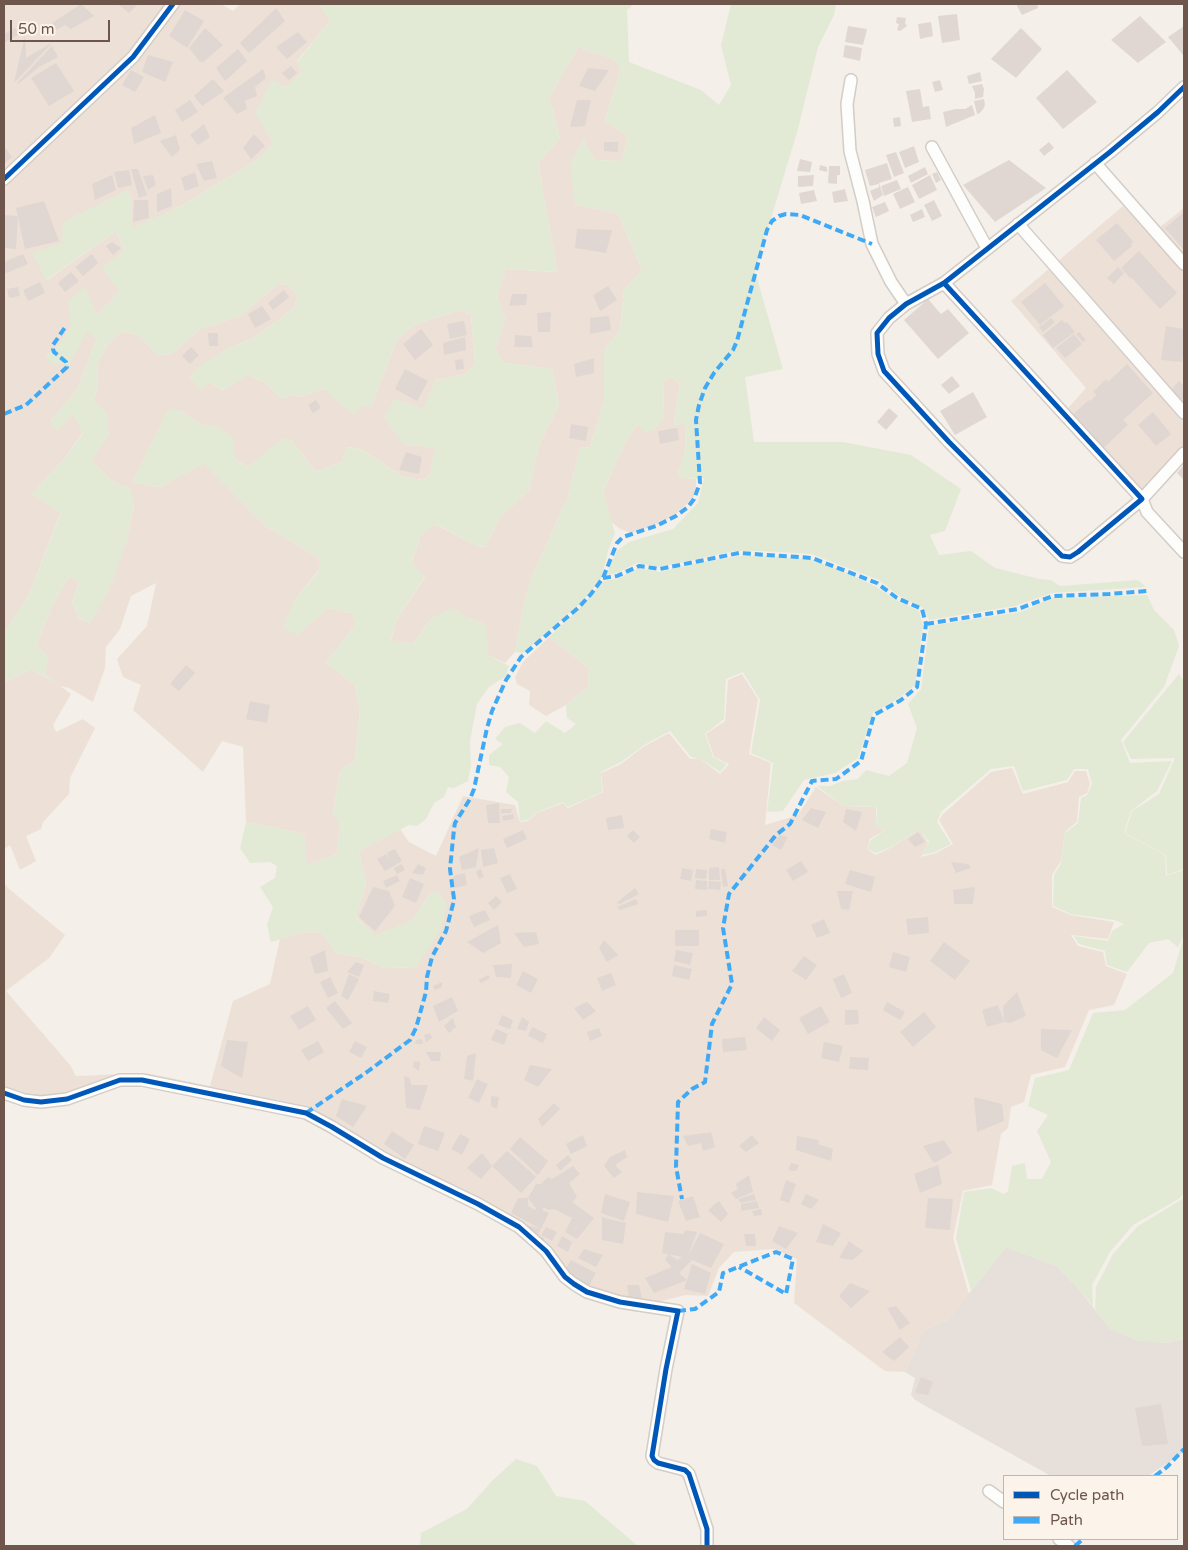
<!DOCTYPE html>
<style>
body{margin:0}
#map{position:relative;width:1188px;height:1550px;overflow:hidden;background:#f4efe9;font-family:"Varela Round",sans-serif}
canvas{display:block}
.frame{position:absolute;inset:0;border:5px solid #6e564d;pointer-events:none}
.legend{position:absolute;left:1003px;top:1475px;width:175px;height:65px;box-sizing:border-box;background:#fcf4ea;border:1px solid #c3b5ab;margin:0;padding:6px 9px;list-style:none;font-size:15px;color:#6e564d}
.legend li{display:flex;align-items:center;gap:10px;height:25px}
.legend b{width:25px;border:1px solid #c3b5ab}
.scale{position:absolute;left:10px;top:20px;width:100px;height:22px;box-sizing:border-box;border:2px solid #6e564d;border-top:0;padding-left:6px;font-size:15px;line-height:18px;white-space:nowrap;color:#6e564d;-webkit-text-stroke:4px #fcf4ea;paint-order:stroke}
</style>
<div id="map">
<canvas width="1188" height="1550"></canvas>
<div class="frame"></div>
<ul class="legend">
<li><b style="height:6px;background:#0057b8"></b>Cycle path</li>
<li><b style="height:6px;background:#3fa9f5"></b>Path</li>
</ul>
<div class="scale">50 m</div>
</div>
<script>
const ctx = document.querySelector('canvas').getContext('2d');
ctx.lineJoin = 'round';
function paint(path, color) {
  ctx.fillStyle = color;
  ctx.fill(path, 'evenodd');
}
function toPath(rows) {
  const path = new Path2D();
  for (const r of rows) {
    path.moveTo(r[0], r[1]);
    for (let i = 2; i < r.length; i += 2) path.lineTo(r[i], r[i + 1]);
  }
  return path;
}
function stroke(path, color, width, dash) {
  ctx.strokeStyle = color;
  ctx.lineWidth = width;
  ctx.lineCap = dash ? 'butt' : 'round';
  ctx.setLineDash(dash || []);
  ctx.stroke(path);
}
paint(toPath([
 [4,4,221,4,233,11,240,4,319,4,330,21,297,61,302,73,286,87,273,144,257,160,181,206,132,229,132,197,126,191,106,202,62,243,47,280,116,231,124,251,120,291,97,315,71,326,60,344,45,357,87,331,97,338,77,390,50,422,73,413,83,432,64,459,32,494,61,512,29,595,4,632],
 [578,47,614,59,621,69,605,120,628,137,622,161,594,160,583,139,575,205,618,213,642,270,624,290,620,331,604,350,604,402,590,447,580,448,568,497,533,574,525,599,515,652,505,663,488,655,485,624,469,618,432,618,413,644,391,641,395,622,425,577,411,564,421,535,435,524,477,546,485,547,500,517,529,490,539,445,559,405,552,369,504,363,495,349,505,319,497,296,506,269,557,272,538,163,560,138,549,97],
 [1123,206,1150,235,1184,208,1184,446,1136,503,1061,416,1086,388,1011,301],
 [278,284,289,285,297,296,295,307,254,338,225,350,211,383,223,390,248,375,264,382,282,399,292,394,299,397,323,389,371,407,397,339,416,324,460,310,471,314,475,363,466,374,436,380,424,409,403,444,436,448,430,475,423,480,403,477,361,449,347,447,342,462,316,472,291,440,247,467,235,459,214,425,202,425,180,411,132,482,159,487,204,463,266,526,319,558,319,570,294,601,298,634,328,608,352,613,356,624,326,663,355,685,360,709,355,761,340,771,333,814,340,824,337,854,306,866,304,834,246,822,243,747,222,741,203,772,133,710,141,685,123,677,117,659,147,626,156,583,131,596,120,629,106,647,105,668,93,702,69,688,60,686,71,694,53,725,56,732,83,719,95,728,70,778,69,794,43,822,41,829,26,836,36,861,20,870,10,845,4,849,4,680,7,681,31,669,55,683,45,674,48,657,36,646,51,608,69,576,79,582,72,602,79,618,90,623,126,543,134,505,129,488,114,483,91,460,93,400,98,388,97,363,109,343,121,331,140,336,157,355,171,354,200,329,240,316],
 [671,377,680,383,674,425,686,423,685,452,678,473,690,479,696,479,696,490,693,498,675,515,655,525,631,533,620,529,610,521,603,492,625,443,637,425,663,421,664,381],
 [549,637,589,668,588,687,566,705,546,716,529,705,530,691,517,684,515,677,523,662],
 [742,674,758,699,749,754,771,763,765,825,798,815,816,787,844,806,876,807,876,826,885,830,870,839,867,849,876,855,892,847,920,829,928,843,921,857,936,853,953,844,939,820,943,814,991,772,1012,768,1023,794,1068,782,1075,771,1086,771,1090,784,1087,793,1079,797,1077,822,1065,832,1061,861,1052,875,1052,907,1071,915,1114,922,1108,939,1071,935,1078,946,1103,952,1106,966,1127,974,1114,1005,1089,1010,1065,1067,1031,1075,1024,1102,1011,1107,1008,1128,1001,1134,992,1185,963,1191,953,1238,969,1294,948,1320,924,1330,905,1372,885,1371,794,1303,797,1259,774,1249,734,1252,719,1268,708,1296,686,1295,654,1303,587,1296,544,1254,512,1226,376,1161,306,1120,142,1086,118,1087,64,1106,26,1107,4,1101,4,883,8,888,65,935,49,958,6,991,70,1065,76,1076,146,1073,210,1086,233,1001,270,984,280,939,304,932,322,933,336,953,361,957,384,968,416,967,427,949,430,893,413,920,375,936,356,917,366,884,359,851,400,829,409,842,436,856,463,796,515,805,520,822,528,821,537,813,563,803,568,808,603,792,601,773,621,764,643,747,669,733,690,759,699,758,720,774,729,764,714,757,706,734,725,721,728,680]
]), '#ede1d7');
paint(toPath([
 [1006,1247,1056,1266,1078,1288,1110,1329,1165,1343,1184,1339,1184,1452,1148,1476,1051,1476,915,1400,911,1395,915,1378,905,1372,924,1330,948,1320]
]), '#e6dfda');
paint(toPath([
 [319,4,634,4,627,10,629,62,701,90,719,105,731,85,721,45,731,4,836,4,834,15,818,47,798,129,755,271,783,369,745,377,754,442,843,442,911,455,961,489,945,531,930,535,939,555,971,551,995,568,1039,579,1051,580,1060,586,1138,580,1146,587,1052,593,1015,606,929,620,922,607,899,596,879,580,811,554,762,551,735,551,660,567,637,563,617,573,606,575,617,551,629,542,673,529,698,503,704,478,696,479,680,478,678,473,685,452,686,424,674,425,680,383,671,377,664,381,663,421,655,429,646,432,637,425,625,443,603,492,615,533,608,551,602,577,582,602,531,646,523,653,515,652,525,599,533,574,568,497,580,448,590,447,604,402,604,350,620,331,624,290,642,270,618,213,575,205,570,164,583,139,595,160,622,161,628,137,605,120,621,69,614,59,578,47,549,97,560,138,538,163,557,272,506,269,497,296,505,319,495,349,504,363,552,369,559,405,539,445,529,490,500,517,485,547,477,546,436,524,421,535,411,563,425,576,395,622,391,640,413,644,432,618,452,608,469,618,486,624,488,655,509,666,506,676,489,687,477,704,470,741,471,765,468,781,454,788,448,787,444,797,434,803,426,819,417,826,409,825,359,851,366,884,356,918,375,935,413,920,430,893,439,892,447,905,440,931,416,967,384,968,361,957,336,953,322,933,304,932,271,942,267,925,273,907,260,887,275,878,277,866,270,862,250,863,240,848,246,822,304,834,307,865,337,854,340,824,333,815,340,771,355,761,360,709,355,685,326,663,356,624,352,613,328,608,298,635,283,628,294,601,319,571,319,558,266,526,204,464,159,487,132,482,169,408,180,411,202,425,214,425,233,438,235,459,247,467,283,438,291,440,316,472,342,462,347,447,361,449,403,477,423,480,430,475,435,448,403,444,384,417,395,399,423,409,436,380,466,374,475,363,471,314,460,310,416,324,397,339,371,407,364,405,353,414,323,389,299,397,292,394,282,399,264,382,248,375,223,390,211,383,200,389,189,378,198,367,225,350,254,338,295,307,297,296,289,285,278,284,240,316,200,329,171,354,157,355,140,336,121,331,109,343,97,363,98,388,93,400,107,414,109,435,91,460,114,483,129,488,134,505,126,543,108,592,90,623,79,618,72,602,79,582,69,576,51,608,36,646,48,657,45,674,58,685,31,669,7,681,4,680,4,632,29,595,61,513,32,494,64,459,83,433,73,413,58,431,50,422,77,390,97,338,87,332,69,365,51,363,45,357,60,344,71,326,68,302,85,287,97,315,120,291,102,268,124,251,116,231,46,280,32,253,62,243,63,222,126,191,132,197,132,228,181,206,257,160,273,143,255,113,272,80,286,87,302,73,297,62,330,21],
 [739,556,769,556,812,560,840,570,875,586,896,600,919,611,923,625,915,685,899,698,873,713,858,758,835,773,804,780,783,811,767,812,773,763,751,753,760,700,743,672,726,679,724,719,705,734,713,757,727,764,720,772,699,758,691,757,670,731,646,744,621,762,601,772,602,792,568,807,563,802,536,813,528,820,520,821,518,802,506,792,509,777,500,767,489,765,489,755,503,744,495,739,505,727,520,723,535,733,546,721,565,733,576,724,567,718,566,705,588,687,589,668,549,637,575,613,604,581,617,579,639,568,660,572,697,563],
 [1147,595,1154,610,1174,630,1179,646,1164,687,1121,740,1130,763,1172,761,1157,791,1131,811,1124,833,1165,855,1166,876,1184,870,1184,935,1178,947,1168,939,1149,943,1127,972,1107,965,1105,951,1079,944,1074,936,1108,941,1112,931,1124,924,1114,920,1071,914,1053,906,1054,875,1061,863,1065,833,1078,823,1081,798,1087,795,1092,784,1088,769,1074,769,1067,780,1023,791,1014,766,991,769,941,812,937,822,951,844,935,852,922,855,929,842,920,829,891,847,876,853,867,849,871,840,885,830,876,826,877,807,844,806,817,786,830,786,843,781,858,779,866,770,889,776,907,763,917,728,908,704,921,689,929,626,1020,612,1053,598],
 [1179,674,1184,682,1184,869,1167,875,1166,855,1125,833,1132,811,1159,794,1175,758,1131,759,1123,742],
 [1184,936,1184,1194,1177,1200,1133,1225,1110,1252,1092,1285,1093,1306,1078,1288,1056,1266,1006,1248,971,1291,956,1238,964,1192,991,1188,1004,1194,1008,1191,1012,1166,1025,1163,1027,1179,1042,1179,1051,1162,1037,1131,1048,1115,1028,1106,1035,1078,1069,1070,1093,1013,1125,1010,1173,973],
 [1184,1198,1184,1339,1165,1343,1137,1341,1110,1329,1095,1311,1096,1287,1113,1254,1138,1226],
 [516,1459,537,1466,556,1496,585,1501,638,1546,420,1546,421,1533,467,1509,492,1481]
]), '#e2ead5');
paint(toPath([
 [81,4,94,16,71,29,65,25,56,30,52,23],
 [118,4,138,4,129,13],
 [1016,4,1037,4,1038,8,1022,15],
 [276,8,285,21,249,53,240,43],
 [185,10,204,21,187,48,169,36],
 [957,14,960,40,942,43,938,16],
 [1140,16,1166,42,1138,63,1111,40],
 [897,17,906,18,905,23,907,26,900,31,897,30,899,24,896,23],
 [931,22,933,36,920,39,918,24],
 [848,26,867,29,863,45,845,42],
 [1184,26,1184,56,1168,37],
 [15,28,20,34,4,43,4,34],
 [205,28,223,45,203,62,200,62,189,48],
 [1021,28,1042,49,1016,78,991,59],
 [298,32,307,42,287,59,276,47],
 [25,35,26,58,53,42,14,83],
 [845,45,862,48,860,61,843,57],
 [52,46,58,57,39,67,18,84,17,83],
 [238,49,247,61,225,81,216,68],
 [148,55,173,62,165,82,142,72],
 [56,63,74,91,49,106,31,78],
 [291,66,297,73,289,80,282,73],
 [588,68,609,70,595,91,579,86],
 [263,69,266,78,255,87,257,96,245,101,247,109,237,114,223,98],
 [131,70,144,77,135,92,122,85],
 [1067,70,1097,102,1063,129,1036,98],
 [980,72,982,81,969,84,967,76],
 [213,79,224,91,202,106,194,96],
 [940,80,943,90,935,92,932,82],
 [982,84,984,89,983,97,975,99,975,93,972,86],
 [920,89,923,107,929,106,931,119,912,122,906,91],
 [984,99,985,104,984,108,980,113,977,114,974,101],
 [190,100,198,112,182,122,175,110],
 [577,100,591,100,585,126,570,127],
 [972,105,975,115,946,127,943,112,956,109,965,109],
 [155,115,161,133,134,144,131,128],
 [900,117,901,126,894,127,893,118],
 [204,124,210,137,198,145,190,135],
 [254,134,265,146,251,159,243,148],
 [176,135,180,150,172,157,160,141],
 [604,142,618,142,618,152,604,151],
 [1049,142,1054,148,1044,156,1039,150],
 [4,146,12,157,4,164],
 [914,146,919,162,905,168,899,152],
 [896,152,904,173,894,177,886,155],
 [800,159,812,162,810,172,797,171],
 [1009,160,1046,188,995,222,963,185],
 [212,161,217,178,204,181,196,164],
 [887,163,892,179,879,183,883,195,874,201,870,191,879,187,879,184,870,186,865,170],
 [820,165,827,167,827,172,819,170],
 [829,166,840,166,840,175,837,175,837,184,828,183],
 [925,167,928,174,911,183,908,176],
 [131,169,138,169,147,195,139,198],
 [129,170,132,185,118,188,114,172],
 [195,172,199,186,185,191,181,178],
 [937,172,941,180,936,183,932,174],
 [112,175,116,190,95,200,92,184],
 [153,175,156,185,148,190,143,176],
 [814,175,813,186,798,187,798,176],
 [930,175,937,190,919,199,912,185],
 [897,180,901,189,884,196,881,186],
 [908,187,915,202,900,209,893,194],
 [171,188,172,206,157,212,157,194],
 [845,189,848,201,834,203,832,192],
 [814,190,817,201,801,204,799,193],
 [134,200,148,200,149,218,133,222],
 [934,200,942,216,932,221,924,205],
 [44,201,59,241,25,249,16,208],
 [885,202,889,211,876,217,872,207],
 [922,209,925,217,913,222,910,215],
 [1184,212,1184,250,1165,228],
 [4,215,18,216,16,249,4,248],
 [1117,223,1133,241,1131,244,1132,246,1114,261,1096,240],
 [577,229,612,230,606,253,575,248],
 [112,242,121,248,113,255,106,246],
 [1139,251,1177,293,1160,309,1131,277,1130,278,1121,268],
 [23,254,28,264,4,274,4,262],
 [92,254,98,263,83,276,75,267],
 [1118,267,1124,273,1114,284,1107,278],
 [71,272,79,281,65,292,58,283],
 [40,282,45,293,28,301,23,290],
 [1045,283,1064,306,1040,325,1021,302],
 [608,286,617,300,600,311,593,295],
 [18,287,20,296,9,298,7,289],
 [284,290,289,297,273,310,268,303],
 [512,294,527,294,526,305,509,306],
 [928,299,941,314,948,309,969,333,938,359,904,320],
 [262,306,271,319,255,328,248,314],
 [551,312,550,332,538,332,537,313],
 [609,316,611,330,590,334,590,318],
 [1051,318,1055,322,1043,332,1039,327],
 [1062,320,1065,323,1067,322,1075,332,1053,348,1043,335],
 [464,321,467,335,450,339,447,324],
 [1166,326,1184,329,1184,354,1183,354,1182,362,1161,360],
 [421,329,433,345,415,360,403,344],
 [1079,332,1086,340,1083,342,1076,334],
 [208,333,218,333,218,346,209,346],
 [1074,334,1082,344,1065,358,1056,348],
 [515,335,531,336,533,347,514,347],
 [465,337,466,350,444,355,443,343],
 [191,347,199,355,190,364,182,356],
 [594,358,594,373,576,377,574,364],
 [463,359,464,369,456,370,455,360],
 [1127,364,1153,393,1123,420,1128,425,1100,451,1069,418,1089,400,1090,401,1097,395,1093,392,1106,379,1108,382],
 [405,369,428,381,417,401,395,389],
 [952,376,960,386,949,394,941,385],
 [1179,381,1184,386,1184,398,1180,402,1169,392],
 [973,392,987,417,955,435,940,411],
 [316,400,321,408,313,413,308,405],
 [889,408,898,416,886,430,877,422],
 [1153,412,1171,434,1156,446,1138,425],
 [571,424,588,427,586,441,569,438],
 [677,428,679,440,660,444,658,431],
 [406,452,422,457,419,474,399,470],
 [1184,465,1184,480,1177,473],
 [186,665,195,673,179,691,170,684],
 [250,701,270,705,267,723,246,719],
 [499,803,500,823,488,823,486,805],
 [811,808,826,812,818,828,802,820],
 [501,809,512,809,511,813,501,813],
 [846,809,862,812,856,831,843,822],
 [513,814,514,819,503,821,502,816],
 [622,815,624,828,608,830,606,818],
 [711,829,727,832,725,843,709,839],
 [523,830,527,839,507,848,503,839],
 [633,830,640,837,634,843,627,836],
 [918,832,925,842,915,847,908,839],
 [780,835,788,837,781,850,772,845],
 [479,848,476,867,462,870,459,857],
 [494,848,498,863,483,867,481,850],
 [395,849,402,861,385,871,377,859,386,854,390,860,387,853],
 [801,861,808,872,793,881,786,870],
 [951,862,968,864,971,868,956,873],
 [402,864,405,870,397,874,394,868],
 [418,864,426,868,423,875,412,873],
 [719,867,720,880,709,880,709,868],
 [682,868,693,870,691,881,680,879],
 [481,869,484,877,479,879,476,871],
 [696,869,707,870,706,879,695,878],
 [721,869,725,869,728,886,723,887],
 [850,870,875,877,871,892,845,884],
 [465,873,467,885,455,888,453,876],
 [510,874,517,889,507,893,500,878],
 [397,875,400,881,386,888,383,881],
 [410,878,424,884,416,903,402,897],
 [696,880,707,881,707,890,695,889],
 [709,881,721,882,720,890,708,889],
 [373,887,389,891,395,906,375,931,359,917],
 [975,887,973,904,954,904,953,890],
 [635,888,639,894,620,904,616,903],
 [837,891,853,891,849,910,841,909],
 [496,896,502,902,494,910,488,903],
 [636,899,638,904,620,910,617,907],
 [485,910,490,920,474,927,469,916],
 [707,910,707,916,696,917,696,911],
 [928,917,929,933,908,935,906,919],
 [824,919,830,933,817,938,811,925],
 [498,925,501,943,483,953,467,942],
 [675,930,699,930,699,946,675,946],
 [536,932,539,944,524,947,514,933],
 [604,940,618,955,607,962,599,948],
 [944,942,970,961,955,980,930,961],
 [325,950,328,971,315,974,310,957],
 [676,950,693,953,690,965,674,961],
 [893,952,910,957,906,972,889,967],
 [804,956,817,965,806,980,792,971],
 [356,962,364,965,359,977,347,972],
 [512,964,511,978,496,977,493,965],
 [674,965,692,969,689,980,672,976],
 [523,971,538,979,531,993,516,985],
 [611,973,616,985,602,991,597,978],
 [349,974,359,979,348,1000,341,996],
 [844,974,852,993,841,998,833,979],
 [488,975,490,978,481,983,478,980],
 [330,977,338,993,328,998,320,982],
 [442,982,442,987,435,990,433,986],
 [374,991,390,994,388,1003,373,1001],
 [1017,992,1026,1016,1010,1023,1004,1022,987,1027,982,1010,998,1005,1004,1022,1003,1006],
 [452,997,458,1011,439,1022,433,1006],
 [335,1001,352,1023,343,1029,326,1008],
 [587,1002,596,1011,583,1020,574,1008],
 [887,1002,905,1012,900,1020,883,1010],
 [308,1006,316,1020,299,1030,290,1016],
 [821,1006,830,1022,808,1034,799,1018],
 [845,1010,858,1010,859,1024,845,1025],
 [924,1012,936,1027,913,1047,900,1032],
 [502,1015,513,1020,510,1029,498,1025],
 [522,1017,529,1022,526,1031,517,1029],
 [764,1017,780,1030,772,1041,756,1028],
 [453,1018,456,1028,453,1028,452,1031,449,1033,444,1026],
 [532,1027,547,1034,543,1043,528,1036],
 [599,1028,602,1036,590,1041,587,1032],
 [496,1029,508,1034,504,1045,491,1040],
 [1041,1029,1072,1030,1057,1058,1041,1050],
 [430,1033,432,1038,426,1042,424,1035],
 [745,1037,747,1050,723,1052,722,1039],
 [422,1039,423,1044,415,1044,416,1040],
 [227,1040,248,1042,242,1078,221,1066],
 [318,1041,324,1052,308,1061,301,1050],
 [355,1041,367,1047,361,1058,349,1052],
 [824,1042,843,1046,839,1062,821,1058],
 [426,1052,441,1052,440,1061,431,1061],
 [476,1053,473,1081,464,1079,467,1056],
 [850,1057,869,1058,868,1070,849,1069],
 [414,1061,420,1062,419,1071,413,1067],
 [530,1065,552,1069,538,1087,524,1080],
 [404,1076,410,1078,411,1085,428,1085,420,1110,406,1108],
 [477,1079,488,1084,479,1103,468,1098],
 [491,1096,499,1097,497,1109,491,1106],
 [974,1097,1002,1104,1004,1121,977,1132],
 [342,1099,367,1106,353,1127,336,1116],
 [554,1103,560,1109,542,1127,538,1119],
 [424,1126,445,1133,438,1151,418,1144],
 [392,1131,414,1145,405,1159,384,1144],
 [711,1132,715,1147,703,1151,701,1143,688,1146,683,1136],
 [460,1134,470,1139,462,1155,451,1149],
 [583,1135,587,1146,571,1154,566,1144],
 [752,1135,759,1143,746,1152,739,1146],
 [797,1136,819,1140,818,1144,833,1149,831,1161,796,1150],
 [520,1137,548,1161,538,1175,510,1149],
 [944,1140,952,1153,934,1163,923,1146],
 [625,1150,627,1157,615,1165,622,1172,614,1178,604,1166,610,1157],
 [507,1151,536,1177,521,1193,492,1166],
 [482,1153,492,1166,481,1179,467,1168],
 [568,1155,572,1160,560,1171,556,1165],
 [791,1163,799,1165,796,1171,788,1170],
 [938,1165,942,1184,920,1193,914,1174],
 [573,1166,580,1174,569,1183,577,1197,572,1202,594,1218,577,1239,565,1232,572,1218,554,1209,548,1210,544,1207,542,1210,549,1213,541,1229,511,1213,518,1198,528,1198,536,1184,541,1184,548,1177,552,1179],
 [528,1198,536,1208,535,1210,528,1206],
 [749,1175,753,1192,736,1199,731,1193,738,1189,736,1184],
 [786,1180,796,1184,789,1203,780,1200],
 [637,1192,674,1196,668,1222,636,1214],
 [605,1194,630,1202,624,1221,601,1213],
 [754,1194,756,1200,741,1203,738,1199],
 [806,1194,819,1200,811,1209,801,1204],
 [693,1196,700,1217,686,1221,678,1201],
 [928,1198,953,1199,950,1230,925,1228],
 [719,1201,728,1214,721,1222,708,1210],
 [757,1201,759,1208,741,1211,741,1204],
 [761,1209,762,1215,754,1216,752,1211],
 [602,1217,626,1223,623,1244,602,1240],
 [823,1224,841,1233,833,1246,816,1242],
 [527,1225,541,1229,538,1236,544,1238,541,1244,524,1229],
 [779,1226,798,1233,786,1249,772,1241],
 [546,1227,557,1232,552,1241,541,1235],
 [685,1230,697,1232,688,1256,700,1233,724,1244,711,1268,692,1260,679,1273,687,1280,692,1264,711,1273,705,1294,684,1289,687,1280,654,1293,645,1278,672,1267,665,1260,668,1254,662,1253,665,1232,684,1234],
 [668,1254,682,1257,678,1260],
 [744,1234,755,1234,756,1246,746,1246],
 [562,1236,572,1242,568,1252,557,1246],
 [849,1241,863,1251,853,1260,839,1258],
 [584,1249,603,1255,596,1267,578,1258],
 [571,1260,596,1273,589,1286,563,1273],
 [850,1283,870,1291,851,1308,839,1296],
 [627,1285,639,1285,642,1298,629,1298],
 [896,1306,910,1323,900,1330,887,1308],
 [900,1337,909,1347,894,1361,882,1352],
 [921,1377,933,1382,928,1395,915,1393],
 [1161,1404,1168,1444,1142,1446,1135,1408]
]), '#e0d7d2');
const street = toPath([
 [851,80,847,104,850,151,863,201,872,244,891,282,906,304],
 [932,147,987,248],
 [1095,163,1184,264],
 [4,179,133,57,173,4],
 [1018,224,1184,413],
 [944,283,1142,499,1078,552,1070,557,1062,556,949,442,884,371,878,354,877,333,889,318,906,304,944,283,1110,152,1158,112,1184,87],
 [1184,453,1142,499,1147,512,1184,552],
 [4,1093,24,1100,41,1102,67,1099,120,1080,142,1080,306,1113,332,1127,383,1158,478,1204,519,1227,546,1251,565,1277,574,1284,587,1292,620,1302,678,1311,666,1369,652,1456,654,1460,658,1463,685,1470,689,1474,707,1529,707,1546],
 [989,1491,1004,1502],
 [1059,1539,1069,1546]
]);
stroke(street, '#d3ccc7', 14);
stroke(street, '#fdfdfc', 11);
stroke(toPath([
 [4,414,26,405,67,367,66,362,54,352,53,349,53,345,66,326],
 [603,578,617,576,639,566,660,569,739,553,812,558,877,583,897,598,922,609,926,624,917,687,901,700,874,715,861,761,836,779,812,781,790,824,776,835,729,894,723,928,732,984,712,1024,705,1082,692,1089,678,1102,676,1167,682,1199],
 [926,624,1018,609,1053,596,1109,594,1147,591],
 [306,1113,367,1072,410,1040,416,1028,426,992,427,977,432,957,446,931,453,904,454,899,450,869,454,829,455,823,470,799,474,789,487,728,492,711,506,680,521,657,579,607,591,594,603,578,617,543,623,537,656,526,676,516,688,507,694,499,700,483,696,420,699,405,705,388,714,373,733,350,737,341,767,230,772,221,779,216,786,214,800,215,872,244],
 [678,1311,695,1309,719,1292,723,1273,776,1252,793,1259,786,1294,739,1267],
 [1155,1476,1167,1467,1184,1449],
 [1075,1546,1083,1539]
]), '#3fa9f5', 4, [8, 4]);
stroke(toPath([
 [4,179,133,57,173,4],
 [944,283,1142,499,1078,552,1070,557,1062,556,949,442,884,371,878,354,877,333,889,318,906,304,944,283,1110,152,1158,112,1184,87],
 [4,1093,24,1100,41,1102,67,1099,120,1080,142,1080,306,1113,332,1127,383,1158,478,1204,519,1227,546,1251,565,1277,574,1284,587,1292,620,1302,678,1311,666,1369,652,1456,654,1460,658,1463,685,1470,689,1474,707,1529,707,1546]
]), '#0057b8', 5);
</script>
